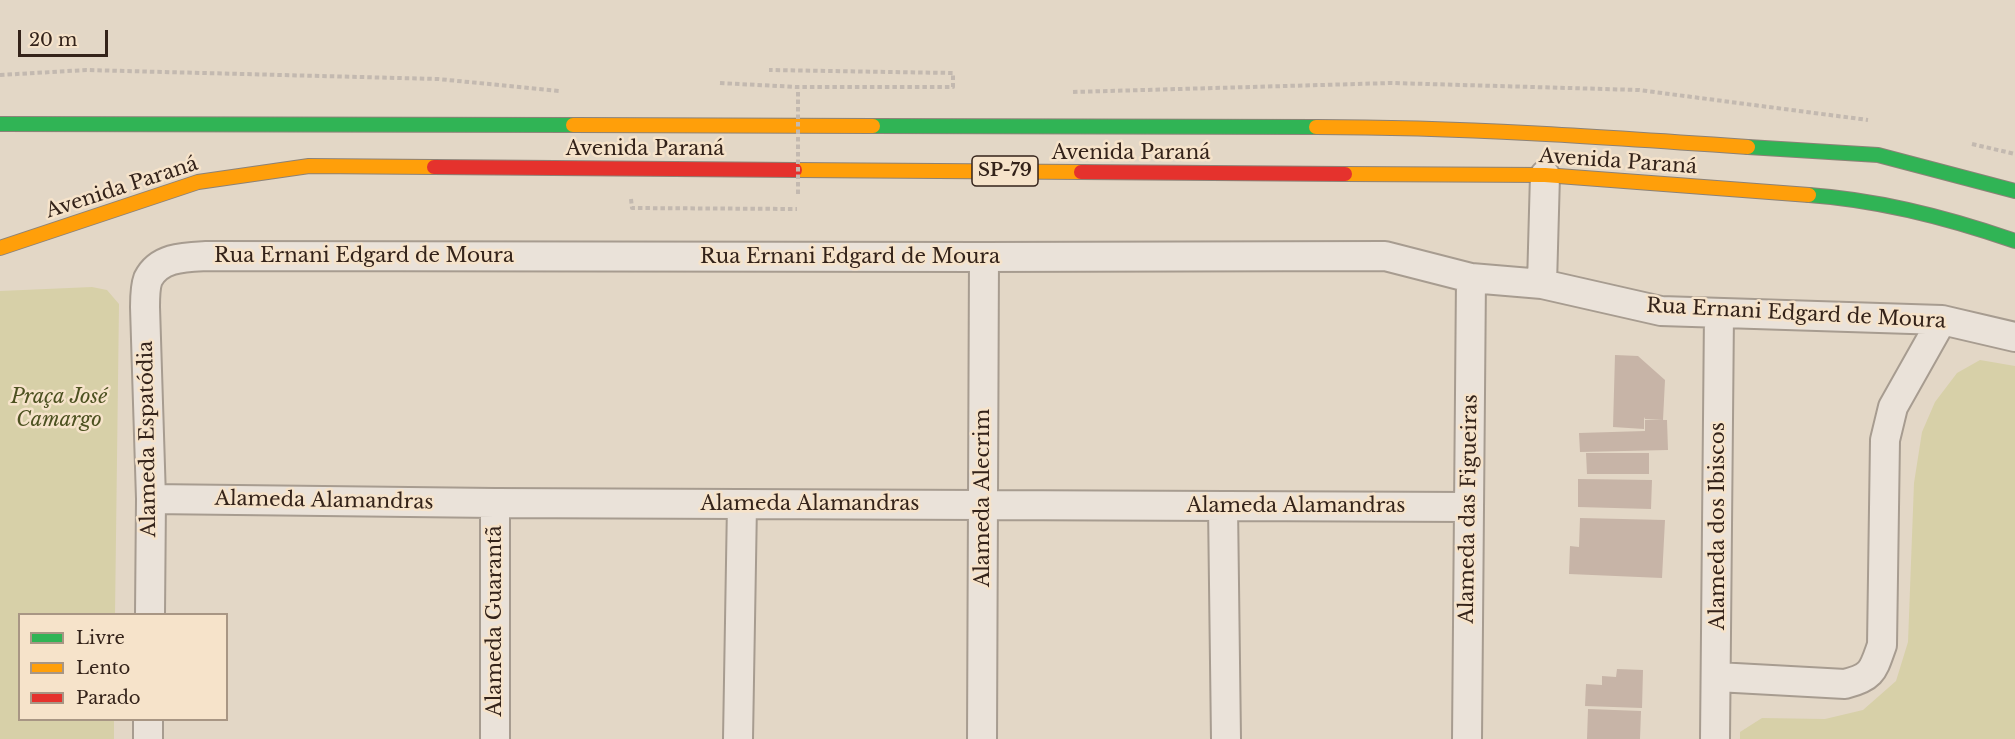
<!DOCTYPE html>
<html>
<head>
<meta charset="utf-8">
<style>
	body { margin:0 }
	#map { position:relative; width:2015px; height:739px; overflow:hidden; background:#e3d7c6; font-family:"Libre Baskerville",serif }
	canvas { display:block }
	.legend { position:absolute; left:18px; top:613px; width:210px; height:108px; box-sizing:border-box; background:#f6e3ca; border:2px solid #a89684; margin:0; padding:8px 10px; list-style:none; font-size:18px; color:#34231a }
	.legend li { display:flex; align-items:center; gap:12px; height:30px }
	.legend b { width:30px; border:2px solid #a89684 }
	.scale { position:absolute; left:18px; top:30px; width:90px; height:27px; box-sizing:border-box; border:3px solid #34231a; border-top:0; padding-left:8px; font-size:18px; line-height:21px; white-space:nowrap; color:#34231a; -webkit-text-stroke:4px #f6e3ca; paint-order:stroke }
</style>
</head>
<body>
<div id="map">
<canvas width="2015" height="739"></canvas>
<ul class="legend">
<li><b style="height:8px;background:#30b455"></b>Livre</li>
<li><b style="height:8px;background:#ff9f0a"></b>Lento</li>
<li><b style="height:8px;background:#e5322d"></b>Parado</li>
</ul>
<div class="scale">20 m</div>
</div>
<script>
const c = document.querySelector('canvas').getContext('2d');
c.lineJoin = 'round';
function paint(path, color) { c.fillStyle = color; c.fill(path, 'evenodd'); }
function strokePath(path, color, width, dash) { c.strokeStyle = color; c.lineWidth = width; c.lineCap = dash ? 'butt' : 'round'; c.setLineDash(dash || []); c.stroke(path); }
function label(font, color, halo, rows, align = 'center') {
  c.font = font + ' "Libre Baskerville",serif'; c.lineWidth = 5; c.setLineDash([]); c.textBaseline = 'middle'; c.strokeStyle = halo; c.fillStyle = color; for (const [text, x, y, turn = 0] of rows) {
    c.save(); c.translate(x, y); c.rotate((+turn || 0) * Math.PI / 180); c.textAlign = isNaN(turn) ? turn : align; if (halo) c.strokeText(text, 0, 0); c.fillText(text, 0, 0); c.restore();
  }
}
paint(new Path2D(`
	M 92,287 L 107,290 L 119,304 L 115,614 L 20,614 L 20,720 L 114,720 L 114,739 L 0,739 L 0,291 Z
	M 1980,360 L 2015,366 L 2015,739 L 1740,739 L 1740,732 L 1762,718 L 1825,719 L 1863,710 L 1896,681 L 1908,642 L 1914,483 L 1922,432 L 1935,402 L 1957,373 Z`), '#d7d0a8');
paint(new Path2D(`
	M 1615,355 L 1638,356 L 1665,380 L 1663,420 L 1645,419 L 1644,417 L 1644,429 L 1613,427 Z
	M 1645,420 L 1667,420 L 1668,450 L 1580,452 L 1579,433 L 1645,431 Z
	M 1586,453 L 1649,453 L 1649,474 L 1587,474 Z
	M 1578,479 L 1652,480 L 1651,509 L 1578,507 Z
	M 1580,518 L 1665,520 L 1662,578 L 1569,574 L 1570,546 L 1579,547 Z
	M 1617,669 L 1643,670 L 1642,708 L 1585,706 L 1586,684 L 1602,685 L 1602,676 L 1616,677 Z
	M 1588,709 L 1641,711 L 1640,739 L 1587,739 Z`), '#c7b4a7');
const street = new Path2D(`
	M 1542,284 L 1545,175
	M 151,499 L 495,503 L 1469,507
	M 495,503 L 495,739
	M 1223,506 L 1226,739
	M 150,614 L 151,499 L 145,307 C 145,299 145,287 148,279 C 159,257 185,257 206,256 L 984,257 L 1385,256 L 1471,278 L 1542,284 L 1661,311 L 1942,320 L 2015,337
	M 1717,677 L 1845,684 C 1873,677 1873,670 1882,645 L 1885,440 L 1893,407 L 1942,320
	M 148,739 L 148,720
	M 738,739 L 742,504
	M 982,739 L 984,257
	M 1467,739 L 1471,278
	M 1715,739 L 1719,313`);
const fast = new Path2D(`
	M 0,124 L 573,125
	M 873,126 L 1316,127
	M 1748,147 L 1878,155 L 2015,191
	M 1809,195 C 1879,200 1949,218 2015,241`);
const slow = new Path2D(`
	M 573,125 L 873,126
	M 1316,127 C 1460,127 1604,137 1748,147
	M 795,170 L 1081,172
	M 1345,174 L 1545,175 L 1809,195
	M 0,248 L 198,182 L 309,166 L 434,167`);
const jam = new Path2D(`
	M 434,167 L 795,170
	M 1081,172 L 1345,174`);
strokePath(street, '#a79c90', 32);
strokePath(fast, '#8c8277', 16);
strokePath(slow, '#8c8277', 16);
strokePath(jam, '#8c8277', 16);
strokePath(new Path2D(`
	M 0,75 L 86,70 L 438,79 L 559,91
	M 720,83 L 797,87 L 953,87 L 953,73 L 769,70
	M 1073,92 L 1392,83 L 1639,90 L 1868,120
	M 1972,144 L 2015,154
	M 631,199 L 632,208 L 797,209`), '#c3b9b0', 4, [4.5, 3]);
strokePath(street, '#eae2d9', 28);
strokePath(fast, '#30b455', 14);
strokePath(slow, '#ff9f0a', 14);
strokePath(jam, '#e5322d', 14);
strokePath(new Path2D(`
	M 798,92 L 798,194`), '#c3b9b0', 4, [4.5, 3]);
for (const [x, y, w] of [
	[1005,171,66]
]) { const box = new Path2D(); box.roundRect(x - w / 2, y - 15, w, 30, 4.5); c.fillStyle = '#f6e3ca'; c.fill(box); strokePath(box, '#34231a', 1.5); }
label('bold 18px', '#34231a', null, [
	["SP-79",1005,171]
]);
label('20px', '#34231a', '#f6e3ca', [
	["Avenida Paraná",645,149],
	["Avenida Paraná",1131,153],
	["Avenida Paraná",1618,162,4],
	["Avenida Paraná",122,188,-18],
	["Rua Ernani Edgard de Moura",364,256],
	["Rua Ernani Edgard de Moura",850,257],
	["Rua Ernani Edgard de Moura",1796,314,3],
	["Alameda Espatódia",148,439,-91],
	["Alameda Alecrim",983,498,-90],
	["Alameda Alamandras",324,501,1],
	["Alameda Alamandras",810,504],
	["Alameda Alamandras",1296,506],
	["Alameda das Figueiras",1469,509,-89],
	["Alameda dos Ibiscos",1718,526,-90],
	["Alameda Guarantã",495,621,-90]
]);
label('italic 20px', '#4c5120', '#f6e3ca', [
	["Praça José",59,397],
	["Camargo",59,420]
]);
</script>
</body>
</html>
